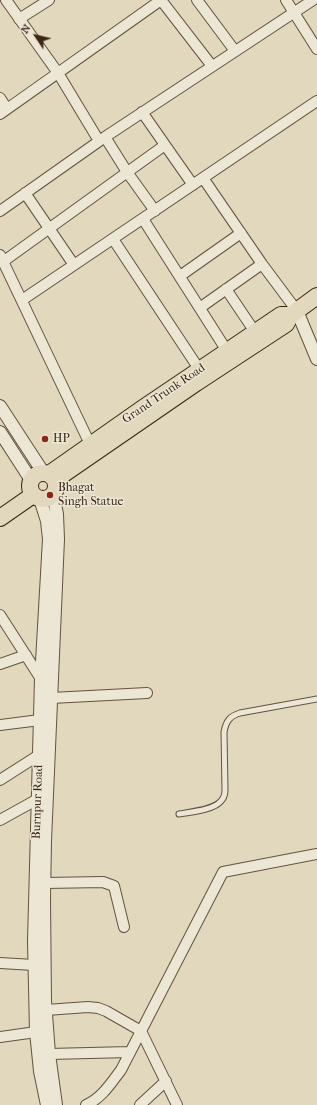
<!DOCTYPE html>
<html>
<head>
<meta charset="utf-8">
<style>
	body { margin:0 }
	#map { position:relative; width:317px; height:1105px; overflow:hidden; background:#e1d8be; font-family:"IM FELL French Canon",serif }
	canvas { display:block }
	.north { position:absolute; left:16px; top:16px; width:40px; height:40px; -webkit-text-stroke:3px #ece6d5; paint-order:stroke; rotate:305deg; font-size:11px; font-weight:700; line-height:16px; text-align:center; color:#3b2614 }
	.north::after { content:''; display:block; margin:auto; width:14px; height:18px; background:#3b2614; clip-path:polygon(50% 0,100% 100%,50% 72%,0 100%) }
</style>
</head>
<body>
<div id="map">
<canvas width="317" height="1105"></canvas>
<div class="north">N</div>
</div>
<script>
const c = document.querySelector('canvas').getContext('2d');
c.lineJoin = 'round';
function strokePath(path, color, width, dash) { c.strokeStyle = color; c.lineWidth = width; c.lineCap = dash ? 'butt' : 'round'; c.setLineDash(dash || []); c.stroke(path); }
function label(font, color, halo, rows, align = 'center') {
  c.font = font + ' "IM FELL French Canon",serif'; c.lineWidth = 3; c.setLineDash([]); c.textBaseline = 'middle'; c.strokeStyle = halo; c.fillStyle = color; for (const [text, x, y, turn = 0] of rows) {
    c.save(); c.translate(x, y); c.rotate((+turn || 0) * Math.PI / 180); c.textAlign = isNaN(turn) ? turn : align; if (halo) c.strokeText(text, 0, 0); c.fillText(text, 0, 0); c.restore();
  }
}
const service = new Path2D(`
	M 179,814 C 190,812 214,810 221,801 C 224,798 225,794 225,790 L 224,732 C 226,721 230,716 240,713 L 317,699`);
const minor = new Path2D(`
	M 6,0 L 58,73 L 99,141
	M 161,0 L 212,66
	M 197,0 L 235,51
	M 286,0 L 317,49
	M 19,19 L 49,0
	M 0,98 L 7,109
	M 142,112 L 193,185
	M 0,114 L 161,0
	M 105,137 L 127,172 L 155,211
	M 203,178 L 262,264 L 297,311
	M 25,193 L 74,265
	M 0,211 L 105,137 L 313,0
	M 143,219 L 227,351
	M 113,239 L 199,369
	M 0,255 L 90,444
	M 4,261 L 165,145
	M 180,276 L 241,233
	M 226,289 L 255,332
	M 22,300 L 317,101
	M 201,307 L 262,264
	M 0,615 L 41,679
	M 0,664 L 26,655
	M 51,698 L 147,693
	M 0,725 L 40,720
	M 0,780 L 39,755
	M 0,820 L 38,799
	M 45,883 L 103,882 L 114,886 L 124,927
	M 0,963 L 34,965
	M 46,1010 L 88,1007 L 98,1008 L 106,1011 L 141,1031 L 177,1105
	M 0,1037 L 36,1032
	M 49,1054 L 130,1052
	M 86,1105 C 102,1098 111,1083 121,1070 L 223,872 L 317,854
	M 140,1105 L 166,1081`);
const tertiary = new Path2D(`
	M 297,311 L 317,359
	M 0,406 L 43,472
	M 0,432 L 31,480
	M 53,495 L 57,514 L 58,539 L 45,841 L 44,899 L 45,1001 L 49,1054 L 56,1105
	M 40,499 L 47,521 L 49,539 L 41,679 L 34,941 L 36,1032 L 40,1071 L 47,1105`);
const primary = new Path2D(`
	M 291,315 L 317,296
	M30 486a13 13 0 1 1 26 0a13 13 0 1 1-26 0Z
	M 49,474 L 143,408 L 281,315 L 291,315 L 286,324 L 196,383 L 55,480
	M 0,518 L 33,495`);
strokePath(service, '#64523e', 7);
strokePath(minor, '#64523e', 12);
strokePath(tertiary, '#64523e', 14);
strokePath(primary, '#3b2614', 18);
strokePath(service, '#ece6d5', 5);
strokePath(minor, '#ece6d5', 10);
strokePath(tertiary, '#ece6d5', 12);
strokePath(primary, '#e1d8be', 16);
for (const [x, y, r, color] of [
	[45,439,4,"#8f2418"],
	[50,495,4,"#8f2418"]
]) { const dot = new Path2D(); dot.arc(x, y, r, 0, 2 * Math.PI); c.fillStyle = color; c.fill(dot); strokePath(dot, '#ece6d5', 1.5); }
label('12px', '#3b2614', '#ece6d5', [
	["Grand Trunk Road",164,394,-34],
	["Burnpur Road",38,802,-88]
]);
label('12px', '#3b2614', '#ece6d5', [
	["HP",53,439],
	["Bhagat",58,488],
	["Singh Statue",58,502]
], 'left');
</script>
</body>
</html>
